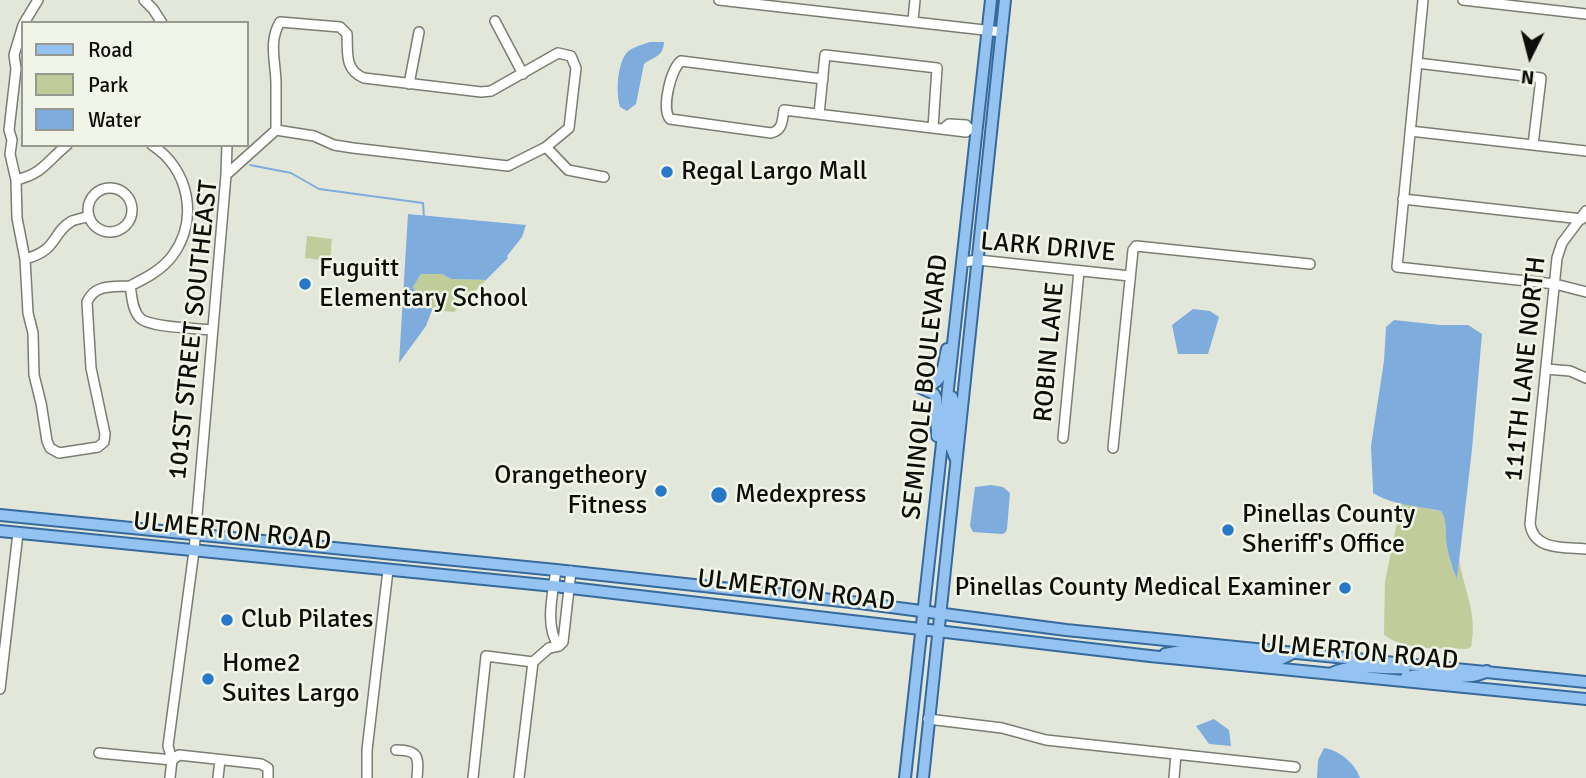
<!DOCTYPE html>
<html>
<head>
<meta charset="utf-8">
<style>
	body { margin:0 }
	#map { position:relative; width:1586px; height:778px; overflow:hidden; background:#e3e7da; font-family:Signika,sans-serif }
	canvas { display:block }
	.legend { position:absolute; left:21px; top:21px; width:228px; height:126px; box-sizing:border-box; background:#f1f5e7; border:2px solid #96998f; margin:0; padding:9px 12px; list-style:none; font-size:21px; color:#0d0e0a }
	.legend li { display:flex; align-items:center; gap:14px; height:35px }
	.legend b { width:35px; border:2px solid #96998f }
	.north { position:absolute; left:1495px; top:21px; width:70px; height:70px; -webkit-text-stroke:5px #f1f5e7; paint-order:stroke; rotate:186deg; font-size:19px; font-weight:700; line-height:28px; text-align:center; color:#0d0e0a }
	.north::after { content:''; display:block; margin:auto; width:24px; height:32px; background:#0d0e0a; clip-path:polygon(50% 0,100% 100%,50% 72%,0 100%) }
</style>
</head>
<body>
<div id="map">
<canvas width="1586" height="778"></canvas>
<ul class="legend">
<li><b style="height:9px;background:#94c3f2"></b>Road</li>
<li><b style="height:19px;background:#c0cd9b"></b>Park</li>
<li><b style="height:19px;background:#7eacdd"></b>Water</li>
</ul>
<div class="north">N</div>
</div>
<script>
const c = document.querySelector('canvas').getContext('2d');
c.lineJoin = 'round';
function paint(path, color) { c.fillStyle = color; c.fill(path, 'evenodd'); }
function strokePath(path, color, width, dash) { c.strokeStyle = color; c.lineWidth = width; c.lineCap = dash ? 'butt' : 'round'; c.setLineDash(dash || []); c.stroke(path); }
function label(font, color, halo, rows, align = 'center') {
  c.font = font + ' Signika,sans-serif'; c.lineWidth = 5; c.setLineDash([]); c.textBaseline = 'middle'; c.strokeStyle = halo; c.fillStyle = color; for (const [text, x, y, turn = 0] of rows) {
    c.save(); c.translate(x, y); c.rotate((+turn || 0) * Math.PI / 180); c.textAlign = isNaN(turn) ? turn : align; if (halo) c.strokeText(text, 0, 0); c.fillText(text, 0, 0); c.restore();
  }
}
paint(new Path2D(`
	M 307,236 L 332,239 L 330,261 L 305,258 Z
	M 421,274 L 442,274 L 451,279 L 486,280 L 454,312 C 431,310 425,308 413,287 Z
	M 1401,503 L 1441,511 C 1447,521 1445,527 1446,539 C 1447,552 1451,567 1457,578 L 1459,559 C 1464,591 1478,613 1471,647 L 1466,649 C 1440,648 1406,651 1384,635 L 1385,581 Z`), '#c0cd9b');
paint(new Path2D(`
	M 650,42 L 664,42 C 663,57 655,56 644,64 L 636,104 L 627,111 L 620,107 C 616,93 617,68 625,55 C 630,47 642,45 650,42 Z
	M 408,214 L 526,225 L 522,237 L 507,256 L 508,258 L 486,280 L 451,279 L 442,274 L 421,274 L 413,287 L 421,302 L 434,310 L 432,310 L 426,326 L 399,363 Z
	M 1193,309 L 1210,311 L 1219,317 L 1208,354 L 1178,354 L 1172,325 Z
	M 1394,320 L 1440,325 L 1468,325 L 1482,334 L 1472,449 L 1457,579 C 1452,567 1447,553 1446,539 C 1445,528 1447,521 1441,511 C 1419,506 1392,505 1373,493 L 1373,489 L 1371,446 L 1384,361 L 1386,327 Z
	M 991,485 L 1003,487 L 1010,493 L 1007,529 L 1005,533 L 1002,534 L 973,532 L 970,526 L 975,487 Z
	M 1214,719 L 1229,730 L 1231,746 L 1209,744 L 1196,726 Z
	M 1324,748 C 1339,750 1356,764 1360,778 L 1317,778 L 1318,760 Z`), '#7eacdd');
strokePath(new Path2D(`
	M 250,165 L 291,173 L 319,189 L 423,203 L 424,217`), '#7eacdd', 2);
const minor = new Path2D(`
	M 144,0 L 153,9 L 162,23
	M 719,0 L 1002,32
	M 1423,0 L 1397,267 L 1555,284 L 1586,292
	M 1463,0 L 1586,14
	M 913,20 L 915,0
	M 495,21 L 523,74
	M 24,23 L 38,0
	M 23,25 L 14,55 L 16,69 L 9,130 L 12,140 L 10,154 L 16,180 L 17,218 L 25,259 L 28,313 L 33,333 L 34,375 L 41,403 L 47,441 L 50,448 L 59,453 L 98,447 L 104,442 L 105,434 L 91,368 L 87,302 C 95,284 112,287 130,286
	M 1417,63 L 1541,78 L 1533,145
	M 823,79 L 681,61 C 671,69 661,108 670,119 L 771,133 C 783,130 782,121 784,110 L 966,132 L 969,129
	M 409,84 L 419,32
	M 819,114 L 825,55 L 937,68 L 933,128
	M 944,128 L 949,124 L 966,125 L 969,129 L 974,129
	M 1410,131 L 1586,151
	M 152,145 C 189,169 199,219 173,255 C 162,270 146,278 130,286 C 132,296 132,310 140,318 C 150,328 197,328 212,330
	M 546,147 L 568,170 L 604,177
	M 226,175 L 227,145
	M 16,180 C 43,174 47,161 67,145
	M88 210a22 22 0 1 1 44 0a22 22 0 1 1-44 0Z
	M 1403,199 L 1582,219
	M 1586,211 L 1562,243 L 1557,258 L 1530,524 C 1534,551 1565,547 1586,549
	M 25,259 C 59,250 51,233 72,221 C 77,219 84,218 89,216
	M 963,262 L 978,260 L 1130,276
	M 1546,369 L 1570,371 L 1586,378
	M 1063,438 L 1079,271
	M 1113,448 L 1133,250 L 1136,246 L 1310,264
	M 556,570 C 553,592 544,628 559,646
	M 559,646 L 563,642 L 571,571
	M 533,662 L 549,648 L 559,646
	M 0,689 L 18,533
	M 928,719 L 1002,728 L 1046,740 L 1295,767
	M 396,750 C 419,750 419,757 417,778
	M 99,753 L 172,760 L 179,755 L 261,764 L 268,768 L 268,778
	M 170,778 L 172,760 L 168,746 L 194,551 L 226,175 L 276,130 L 314,136 L 334,145 L 353,148 L 508,166 L 546,147 L 569,128 L 576,68 L 571,56 L 558,53 L 491,91 L 481,92 L 364,78 C 344,70 348,52 347,34 L 340,27 L 280,22 C 268,42 276,63 276,84 C 276,99 276,114 276,130
	M 218,778 L 220,760
	M 367,778 L 367,750 L 388,570
	M 473,778 L 486,656 L 533,662 L 519,778
	M 1174,778 L 1176,754`);
const major = new Path2D(`
	M 921,388 L 934,394 L 936,398 L 937,436
	M 921,388 C 945,384 942,369 947,349
	M 952,397 L 954,403 L 951,447 L 956,460
	M 0,515 L 556,570 L 860,603 L 1066,630 L 1586,682
	M 0,531 L 554,586 L 1150,656 L 1586,699
	M 1165,654 L 1182,651 L 1279,660 L 1293,653
	M 1332,673 C 1356,662 1380,670 1405,668
	M 1406,677 C 1433,670 1463,684 1487,671
	M 905,778 L 991,0
	M 923,778 L 1005,0`);
strokePath(minor, '#7a7d71', 12);
strokePath(major, '#376a9c', 14);
strokePath(minor, '#fff', 9);
strokePath(major, '#94c3f2', 10);
for (const [x, y, r, color] of [
	[667,172,7,"#2779c8"],
	[305,284,7,"#2779c8"],
	[661,491,7,"#2779c8"],
	[719,495,9,"#2779c8"],
	[1228,530,7,"#2779c8"],
	[1345,588,7,"#2779c8"],
	[227,620,7,"#2779c8"],
	[208,679,7,"#2779c8"]
]) { const dot = new Path2D(); dot.arc(x, y, r, 0, 2 * Math.PI); c.fillStyle = color; c.fill(dot); strokePath(dot, '#f1f5e7', 2.5); }
label('26px', '#0d0e0a', '#f1f5e7', [
	["Regal Largo Mall",681,172],
	["Fuguitt",319,269],
	["Elementary School",319,299],
	["Orangetheory",647,476,"right"],
	["Fitness",647,506,"right"],
	["Medexpress",735,495],
	["Pinellas County",1242,515],
	["Sheriff's Office",1242,545],
	["Pinellas County Medical Examiner",1331,588,"right"],
	["Club Pilates",241,620],
	["Home2",222,664],
	["Suites Largo",222,694]
], 'left');
label('26px', '#0d0e0a', '#f1f5e7', [
	["LARK DRIVE",1048,248,5],
	["101ST STREET SOUTHEAST",194,330,-84],
	["ROBIN LANE",1050,352,-85],
	["111TH LANE NORTH",1526,369,-84],
	["SEMINOLE BOULEVARD",926,387,-84],
	["ULMERTON ROAD",232,532,6],
	["ULMERTON ROAD",796,591,7],
	["ULMERTON ROAD",1359,653,5]
]);
</script>
</body>
</html>
